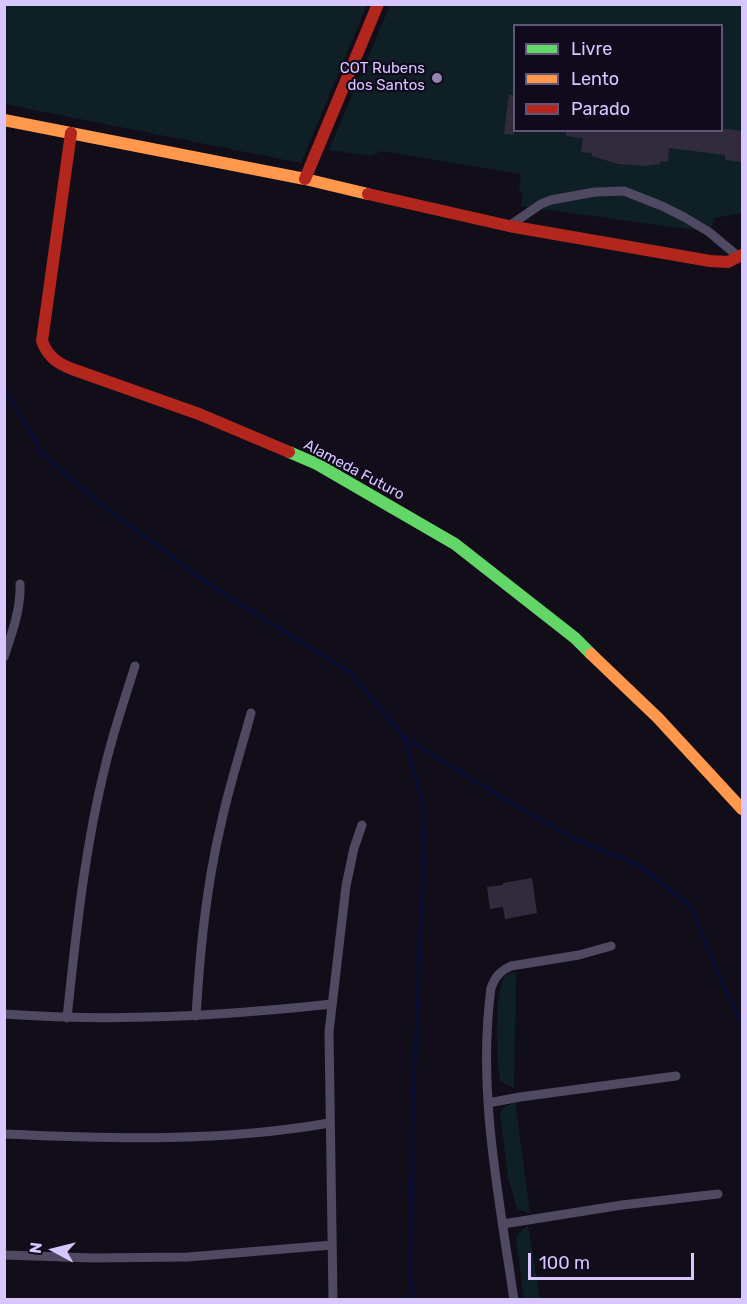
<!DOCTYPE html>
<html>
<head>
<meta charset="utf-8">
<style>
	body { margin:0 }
	#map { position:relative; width:747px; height:1304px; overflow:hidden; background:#120e19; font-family:Rubik,sans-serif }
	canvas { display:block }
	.frame { position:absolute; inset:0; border:6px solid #d8c6ff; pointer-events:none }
	.legend { position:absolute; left:513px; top:24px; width:210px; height:108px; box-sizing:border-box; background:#110a1d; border:2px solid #615577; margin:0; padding:8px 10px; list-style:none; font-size:18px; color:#d8c6ff }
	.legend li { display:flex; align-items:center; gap:12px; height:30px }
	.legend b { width:30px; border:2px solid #615577 }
	.north { position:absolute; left:24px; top:1220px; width:60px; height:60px; -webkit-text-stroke:4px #110a1d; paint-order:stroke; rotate:277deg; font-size:16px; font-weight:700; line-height:24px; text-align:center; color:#d8c6ff }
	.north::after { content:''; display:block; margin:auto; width:21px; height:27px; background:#d8c6ff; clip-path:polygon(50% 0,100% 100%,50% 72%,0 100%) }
	.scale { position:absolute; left:528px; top:1253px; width:166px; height:27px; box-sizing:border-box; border:3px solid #d8c6ff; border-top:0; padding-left:8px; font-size:18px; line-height:21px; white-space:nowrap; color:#d8c6ff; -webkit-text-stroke:4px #110a1d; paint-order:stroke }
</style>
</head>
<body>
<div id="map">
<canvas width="747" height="1304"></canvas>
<div class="frame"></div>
<ul class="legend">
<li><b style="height:8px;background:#63d668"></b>Livre</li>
<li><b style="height:8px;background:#ff974d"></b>Lento</li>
<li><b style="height:8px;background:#b3261e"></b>Parado</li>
</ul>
<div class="north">N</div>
<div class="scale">100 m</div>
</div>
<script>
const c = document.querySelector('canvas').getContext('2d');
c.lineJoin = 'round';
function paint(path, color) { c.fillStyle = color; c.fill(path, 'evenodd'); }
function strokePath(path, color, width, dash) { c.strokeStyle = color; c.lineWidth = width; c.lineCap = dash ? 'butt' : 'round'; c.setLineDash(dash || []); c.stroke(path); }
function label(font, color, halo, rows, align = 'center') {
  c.font = font + ' Rubik,sans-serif'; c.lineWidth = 4.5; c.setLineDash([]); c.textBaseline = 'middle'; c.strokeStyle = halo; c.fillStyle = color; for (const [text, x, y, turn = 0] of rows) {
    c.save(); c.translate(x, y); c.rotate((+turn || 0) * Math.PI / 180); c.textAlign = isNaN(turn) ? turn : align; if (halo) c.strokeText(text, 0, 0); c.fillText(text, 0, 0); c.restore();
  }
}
paint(new Path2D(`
	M 4,5 L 5,4 L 367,5 L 301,163 L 5,104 Z
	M 390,5 L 742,5 L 742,213 L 715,218 L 709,232 L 521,206 L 523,192 L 519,191 L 521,174 L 381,151 L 372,156 L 329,150 ZM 514,26 L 722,26 L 722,130 L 514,130 Z
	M 516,971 L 514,1088 L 500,1081 C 497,1058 493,995 505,976 Z
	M 515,1102 L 530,1213 L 517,1209 L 508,1177 L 500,1114 L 502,1108 Z
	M 528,1225 L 540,1299 L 524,1299 L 516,1238 L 519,1233 Z`), '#0e2026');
strokePath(new Path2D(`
	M 4,388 L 43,454 L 94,499 L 213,587 L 351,673 L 403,736 L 422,799 L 424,851 L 413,1106 L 410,1275 L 413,1300
	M 404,737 L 508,801 L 577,840 L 638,865 L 690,905 L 719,976 L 742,1024`), '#060e39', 3);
paint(new Path2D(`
	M 509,95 L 514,95 L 514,135 L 504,134 Z
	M 728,129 L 742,131 L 742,162 L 725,160 L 725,155 L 669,148 L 668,162 L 660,161 L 660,164 L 644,166 L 618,164 L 592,156 L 592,153 L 581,152 L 583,138 L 566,136 L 566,130 Z
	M 532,878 L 537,913 L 505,919 L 503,907 L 490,909 L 487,887 L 503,885 L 503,883 Z`), '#322b3d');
strokePath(new Path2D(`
	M 509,226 L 541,204 L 551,200 L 595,192 L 624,191 L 662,206 L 684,217 L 709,232 L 739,257
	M 4,657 C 12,633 21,609 20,584
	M 4,1014 C 116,1022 221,1016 332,1004
	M 196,1016 C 200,952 206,887 221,824 C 229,787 241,750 251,713
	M 67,1018 C 76,932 85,846 106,763 C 114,730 125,698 135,666
	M 488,1103 L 520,1097 L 676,1076
	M 4,1134 C 113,1139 222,1142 329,1123
	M 503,1224 L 622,1205 L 718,1194
	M 4,1255 L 93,1258 L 188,1257 L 332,1245
	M 333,1300 L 329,1032 L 346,886 L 354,848 L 362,825
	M 514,1300 C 499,1197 477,1091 491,988 C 495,977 500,971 511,966 L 579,955 L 611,946`), '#4f4962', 9);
strokePath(new Path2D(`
	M 289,452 L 317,464 L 455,544 L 575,638 L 591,654`), '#63d668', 12);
strokePath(new Path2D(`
	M 4,120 L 305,179 L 368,194
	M 591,654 L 658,718 L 742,809`), '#ff974d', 12);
strokePath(new Path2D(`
	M 71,133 L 42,341 C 48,357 57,363 72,369 L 199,414 L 289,452
	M 305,179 L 378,4
	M 368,194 L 509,226 L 710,261 L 728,262 L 742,255`), '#b3261e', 12);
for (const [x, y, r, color] of [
	[437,78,6,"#9386ae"]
]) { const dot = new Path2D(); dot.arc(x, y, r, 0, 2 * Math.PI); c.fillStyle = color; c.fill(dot); strokePath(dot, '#110a1d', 2); }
label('15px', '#d8c6ff', '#110a1d', [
	["COT Rubens",425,69],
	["dos Santos",425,86]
], 'right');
label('15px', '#d8c6ff', '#110a1d', [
	["Alameda Futuro",354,470,28]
]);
</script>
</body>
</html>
